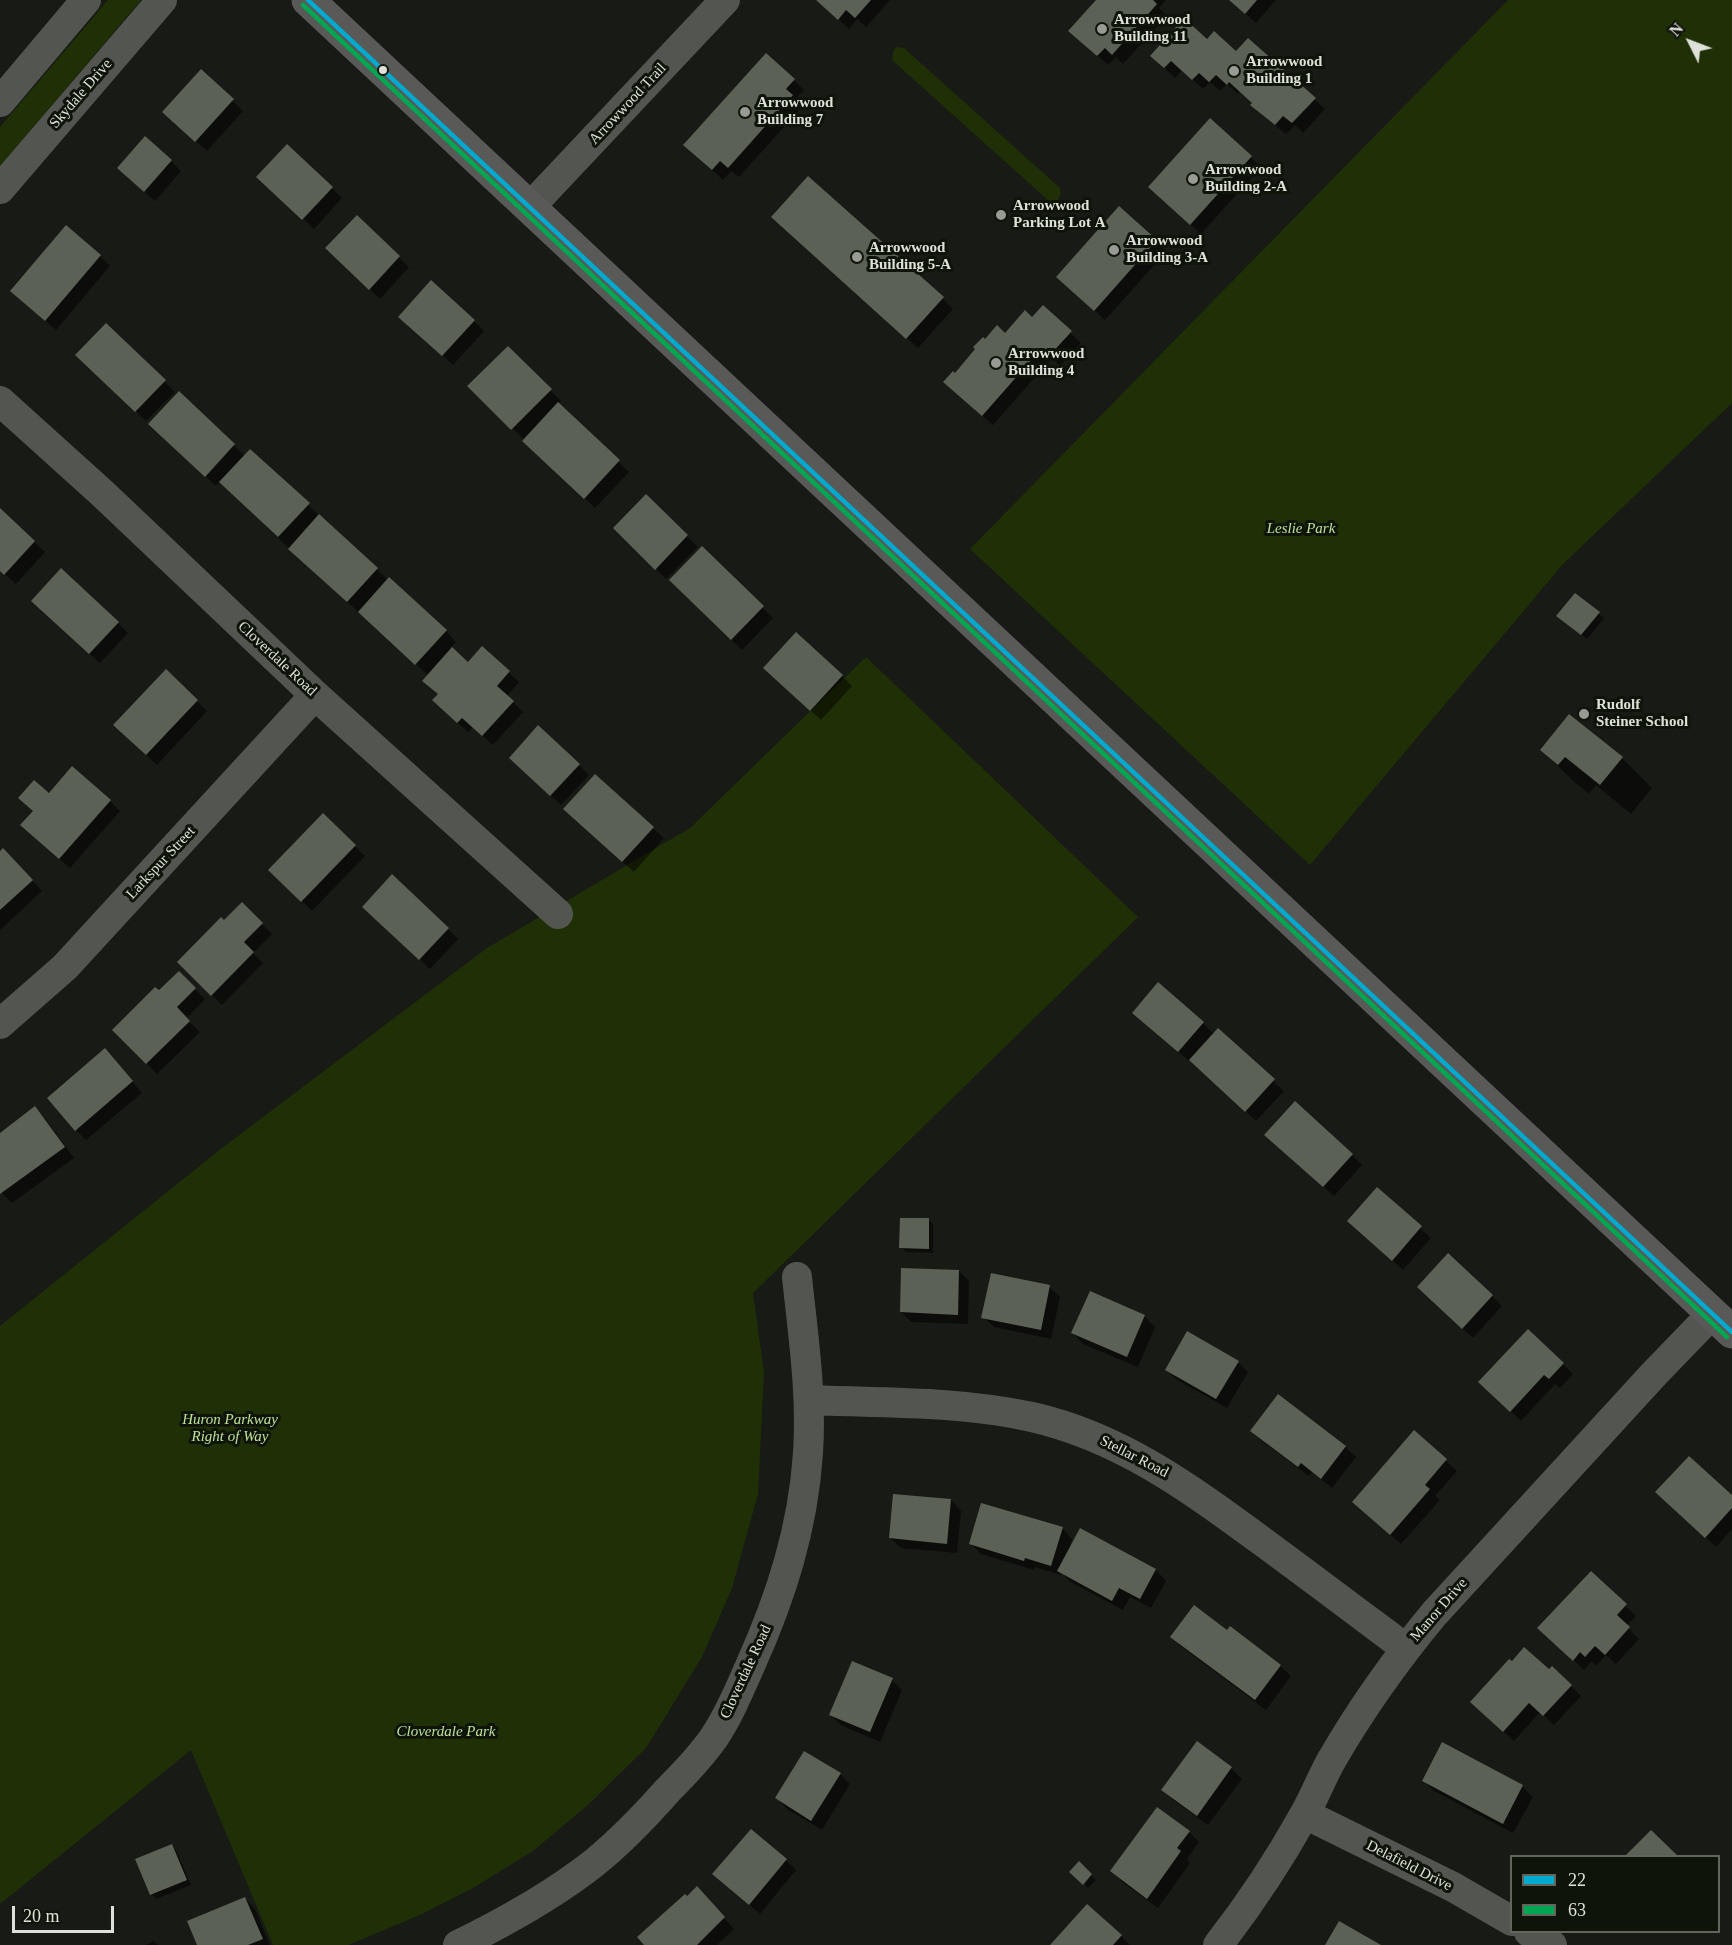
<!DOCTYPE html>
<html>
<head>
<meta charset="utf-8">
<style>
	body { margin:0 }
	#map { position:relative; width:1732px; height:1945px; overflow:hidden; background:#181a15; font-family:"Times New Roman",serif }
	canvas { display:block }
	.legend { position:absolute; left:1510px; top:1855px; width:210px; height:78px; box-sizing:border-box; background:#0f140a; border:2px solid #61665d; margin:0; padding:8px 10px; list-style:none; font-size:18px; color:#dde1d9 }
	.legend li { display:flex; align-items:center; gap:12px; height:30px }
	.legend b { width:30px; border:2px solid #61665d }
	.north { position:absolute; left:1660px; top:12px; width:60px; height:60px; -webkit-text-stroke:4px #0f140a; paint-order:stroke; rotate:312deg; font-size:16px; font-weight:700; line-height:24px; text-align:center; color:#dde1d9 }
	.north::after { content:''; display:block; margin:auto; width:21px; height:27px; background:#dde1d9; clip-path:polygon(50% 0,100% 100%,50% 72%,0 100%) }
	.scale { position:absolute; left:12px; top:1906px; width:102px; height:27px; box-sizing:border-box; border:3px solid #dde1d9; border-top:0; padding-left:8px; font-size:18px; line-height:21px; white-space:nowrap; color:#dde1d9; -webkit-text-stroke:4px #0f140a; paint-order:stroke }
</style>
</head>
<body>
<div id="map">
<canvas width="1732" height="1945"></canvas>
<ul class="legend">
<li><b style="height:8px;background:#00a9ce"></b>22</li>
<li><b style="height:8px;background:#00a651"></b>63</li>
</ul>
<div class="north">N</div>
<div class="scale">20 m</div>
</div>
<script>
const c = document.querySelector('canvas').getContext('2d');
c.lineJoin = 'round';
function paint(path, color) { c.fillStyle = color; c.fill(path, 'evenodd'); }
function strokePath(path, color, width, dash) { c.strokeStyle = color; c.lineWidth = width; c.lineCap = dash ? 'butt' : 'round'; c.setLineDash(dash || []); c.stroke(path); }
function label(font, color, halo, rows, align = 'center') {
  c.font = font + ' "Times New Roman",serif'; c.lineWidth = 6; c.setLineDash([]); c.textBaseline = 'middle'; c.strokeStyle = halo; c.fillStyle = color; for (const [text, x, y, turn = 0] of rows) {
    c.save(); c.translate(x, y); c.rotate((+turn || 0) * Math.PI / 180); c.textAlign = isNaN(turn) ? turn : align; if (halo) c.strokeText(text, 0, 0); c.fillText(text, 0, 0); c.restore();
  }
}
paint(new Path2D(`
	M 108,0 L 141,0 L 0,166 L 0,127 Z
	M 1508,0 L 1732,0 L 1732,403 L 1563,564 L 1310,865 L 970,549 Z
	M 897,47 L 904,48 L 1060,188 L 1061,193 L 1058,200 L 1049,201 L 892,60 L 894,50 Z
	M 866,657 L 1138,917 L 753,1293 L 764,1372 L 758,1494 L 732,1588 L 702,1657 L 646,1748 L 589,1804 L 533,1851 L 473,1888 L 420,1915 L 348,1945 L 273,1945 L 191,1750 L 0,1904 L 0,1326 L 222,1148 L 487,948 L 690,828 Z`), '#203006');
paint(new Path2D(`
	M 817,0 L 890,0 L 866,27 L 857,19 L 849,29 Z
	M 1098,0 L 1166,0 L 1159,8 L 1167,16 L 1123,64 L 1116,57 L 1108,65 L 1081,41 Z
	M 1230,0 L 1276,0 L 1256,23 Z
	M 1207,41 L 1236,53 L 1314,99 L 1325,109 L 1303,133 L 1295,125 L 1286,134 L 1262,115 L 1252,105 L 1254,104 L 1240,92 L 1238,94 L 1227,84 L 1220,91 L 1210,82 L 1203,89 L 1182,70 L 1175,78 L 1152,56 Z
	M 201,71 L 243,111 L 207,151 L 174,122 Z
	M 794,80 L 804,90 L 795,100 L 802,107 L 739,177 L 731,171 L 723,180 L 696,155 Z
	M 1251,157 L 1261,167 L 1201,234 L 1160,197 Z
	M 171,161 L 181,171 L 155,201 L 129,179 Z
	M 269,187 L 332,188 L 342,198 L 314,229 Z
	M 357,217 L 409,267 L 380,299 L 327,248 Z
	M 783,227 L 943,299 L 953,309 L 918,348 Z
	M 1156,241 L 1166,252 L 1105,320 L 1068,287 Z
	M 100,256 L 110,266 L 56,330 L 22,301 Z
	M 1043,307 L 1081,343 L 1060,366 L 1052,358 L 993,425 L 955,392 L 955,375 L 985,341 L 1005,335 L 1032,319 Z
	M 474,321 L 484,331 L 453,365 L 410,327 Z
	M 106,325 L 175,392 L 146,421 L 78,355 Z
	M 508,348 L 561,401 L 558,404 L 629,472 L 595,508 L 469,386 Z
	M 179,393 L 245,456 L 308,505 L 388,580 L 446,631 L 456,642 L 451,648 L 468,664 L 482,648 L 519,682 L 507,696 L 523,712 L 493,745 L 473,727 L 468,732 L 444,711 L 439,695 L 429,676 L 300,559 L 220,481 L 216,486 L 160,434 Z
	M 646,496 L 698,547 L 666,579 L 615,528 Z
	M 0,510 L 45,552 L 16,584 L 0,570 Z
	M 702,548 L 773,618 L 742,650 L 671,580 Z
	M 1575,595 L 1604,618 L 1587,639 L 1563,620 Z
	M 43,612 L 118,623 L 128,633 L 100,663 Z
	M 842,676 L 852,686 L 821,720 L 775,679 Z
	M 197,701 L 207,711 L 157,765 L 125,735 Z
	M 1542,750 L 1622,758 L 1652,788 L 1631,814 L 1596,785 L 1589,794 L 1572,780 Z
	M 579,765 L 589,775 L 561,805 L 521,768 Z
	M 595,776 L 664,838 L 634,872 L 575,819 Z
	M 49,795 L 110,801 L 120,811 L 70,868 L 32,835 Z
	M 323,816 L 365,856 L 312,911 L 270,870 Z
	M 0,853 L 13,860 L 42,891 L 0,930 Z
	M 242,904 L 272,934 L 253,953 L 263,963 L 222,1005 L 179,962 Z
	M 374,917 L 448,929 L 458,939 L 430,969 Z
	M 179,973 L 205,999 L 186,1019 L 200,1032 L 157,1074 L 114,1030 Z
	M 1145,1023 L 1203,1023 L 1214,1034 L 1218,1030 L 1284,1091 L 1256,1121 L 1190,1060 L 1189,1061 Z
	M 115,1061 L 142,1093 L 86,1140 L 76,1130 Z
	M 35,1108 L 45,1118 L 74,1158 L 12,1203 L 0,1191 L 0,1135 Z
	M 1277,1145 L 1352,1155 L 1362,1165 L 1334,1196 Z
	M 1377,1189 L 1431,1238 L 1403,1270 L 1349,1221 Z
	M 929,1220 L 933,1224 L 933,1253 L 906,1252 L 901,1247 Z
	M 959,1271 L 969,1281 L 968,1324 L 911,1322 L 901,1312 Z
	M 1049,1287 L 1060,1297 L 1051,1339 L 994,1327 L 983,1317 Z
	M 1090,1293 L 1144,1316 L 1155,1327 L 1138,1367 L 1083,1344 L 1073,1333 Z
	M 1492,1296 L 1502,1306 L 1473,1338 L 1429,1297 Z
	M 1238,1362 L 1248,1372 L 1227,1408 L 1177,1380 L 1166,1369 Z
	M 1563,1364 L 1573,1374 L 1560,1388 L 1555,1384 L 1521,1421 L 1491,1392 Z
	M 1278,1396 L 1345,1447 L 1356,1457 L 1332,1488 L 1312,1472 L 1309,1476 L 1262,1441 L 1252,1431 Z
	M 1414,1432 L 1457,1471 L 1435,1496 L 1440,1500 L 1401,1544 L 1364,1512 Z
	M 1732,1497 L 1732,1529 L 1716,1547 L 1668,1502 Z
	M 951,1500 L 961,1511 L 957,1553 L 901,1548 L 890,1538 Z
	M 1062,1528 L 1072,1539 L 1069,1549 L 1081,1530 L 1156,1570 L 1166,1581 L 1151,1608 L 1130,1597 L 1123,1610 L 1069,1581 L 1062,1573 L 1061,1575 L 1035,1567 L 1034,1570 L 981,1554 L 971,1544 Z
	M 1591,1573 L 1636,1616 L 1626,1626 L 1639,1639 L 1616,1664 L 1606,1655 L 1596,1666 L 1592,1661 L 1584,1670 L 1550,1638 Z
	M 1230,1629 L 1280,1666 L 1291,1676 L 1266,1710 L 1182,1647 L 1172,1637 L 1228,1632 Z
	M 1549,1671 L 1571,1686 L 1581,1696 L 1554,1725 L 1540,1712 L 1514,1741 L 1482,1712 Z
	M 892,1680 L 902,1690 L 880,1742 L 841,1725 L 830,1715 Z
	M 1197,1743 L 1231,1768 L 1242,1779 L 1208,1825 L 1173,1800 L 1163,1790 Z
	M 840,1774 L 850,1784 L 822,1830 L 787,1809 L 777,1798 Z
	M 1424,1781 L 1522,1786 L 1533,1797 L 1513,1833 L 1434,1791 Z
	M 1189,1832 L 1199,1842 L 1187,1859 L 1190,1863 L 1158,1908 L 1122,1882 L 1112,1871 Z
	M 1651,1832 L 1676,1856 L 1627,1856 Z
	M 171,1845 L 176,1850 L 191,1885 L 156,1899 L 152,1894 Z
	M 786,1860 L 796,1870 L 760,1914 L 725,1884 Z
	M 1079,1863 L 1096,1880 L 1088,1888 L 1071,1872 Z
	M 245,1898 L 255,1909 L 270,1945 L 199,1945 Z
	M 707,1899 L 734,1929 L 717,1945 L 646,1945 Z
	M 1087,1906 L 1121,1936 L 1130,1945 L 1052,1945 Z
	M 154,1941 L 158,1945 L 146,1945 Z`), '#0007');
paint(new Path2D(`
	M 816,0 L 871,0 L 855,18 L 846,10 L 838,20 Z
	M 1096,0 L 1153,0 L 1157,4 L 1112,55 L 1105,48 L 1097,56 L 1068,31 Z
	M 1229,0 L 1257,0 L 1245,14 Z
	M 1184,18 L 1207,39 L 1214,31 L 1236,51 L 1248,38 L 1316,98 L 1292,123 L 1283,116 L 1275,125 L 1250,105 L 1252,103 L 1229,82 L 1227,85 L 1216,75 L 1209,82 L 1199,73 L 1192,80 L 1171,61 L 1164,68 L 1150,56 Z
	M 766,53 L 795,79 L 786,89 L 793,95 L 728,168 L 720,161 L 712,170 L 683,145 Z
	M 201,69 L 234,99 L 195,142 L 162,112 Z
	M 1210,118 L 1252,156 L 1190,225 L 1148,187 Z
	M 145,136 L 172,160 L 144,192 L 117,168 Z
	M 287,144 L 333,187 L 302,220 L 256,177 Z
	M 808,176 L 944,297 L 906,339 L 771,217 Z
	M 1119,206 L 1157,240 L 1094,311 L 1056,277 Z
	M 357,215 L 400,256 L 369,290 L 325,248 Z
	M 66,225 L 101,255 L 45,321 L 10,291 Z
	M 431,280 L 475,320 L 442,356 L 398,317 Z
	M 1043,305 L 1072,331 L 1049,356 L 1041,349 L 982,416 L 943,382 L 953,371 L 955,373 L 975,349 L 973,347 L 983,337 L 985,339 L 997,325 L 1005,333 L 1025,310 L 1032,317 Z
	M 106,323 L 166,380 L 135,412 L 75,355 Z
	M 508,346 L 552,389 L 511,430 L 467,386 Z
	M 179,391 L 235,444 L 205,477 L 148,424 Z
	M 558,402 L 620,460 L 584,499 L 522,441 Z
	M 250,449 L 310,503 L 278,537 L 219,482 Z
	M 646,494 L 688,535 L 655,570 L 613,528 Z
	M 0,508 L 35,541 L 4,575 L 0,571 Z
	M 319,514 L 378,568 L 347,602 L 288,549 Z
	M 702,546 L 764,606 L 731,640 L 669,580 Z
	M 61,568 L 119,622 L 89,654 L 31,601 Z
	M 389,577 L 447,630 L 415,665 L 358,612 Z
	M 1575,593 L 1600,612 L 1581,635 L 1556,616 Z
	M 796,632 L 843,675 L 810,711 L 763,668 Z
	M 482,646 L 510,671 L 497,686 L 514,701 L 482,736 L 462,718 L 457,723 L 432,700 L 438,694 L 422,681 L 452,647 L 468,662 Z
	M 166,669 L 198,700 L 146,755 L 113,725 Z
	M 1569,714 L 1623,757 L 1600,785 L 1565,757 L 1558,765 L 1540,750 Z
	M 538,725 L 580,764 L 550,796 L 509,758 Z
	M 72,766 L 111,800 L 59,859 L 20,825 L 33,811 L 18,798 L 34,780 L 49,793 Z
	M 595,774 L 654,827 L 622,862 L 563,809 Z
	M 323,813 L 356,845 L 301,902 L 268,870 Z
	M 3,848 L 33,880 L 0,910 L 0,851 Z
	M 392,874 L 449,928 L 419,960 L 362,907 Z
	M 242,902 L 263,923 L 244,942 L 254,952 L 211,996 L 177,962 L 221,917 L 224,920 Z
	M 179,971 L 196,988 L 177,1007 L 190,1021 L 146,1064 L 112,1030 L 155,987 L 159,990 Z
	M 1158,982 L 1204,1022 L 1178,1052 L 1132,1013 Z
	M 1218,1028 L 1275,1079 L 1245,1112 L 1189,1060 Z
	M 105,1048 L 133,1081 L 75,1131 L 47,1098 Z
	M 1295,1101 L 1353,1154 L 1323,1187 L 1264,1135 Z
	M 35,1106 L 65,1147 L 0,1194 L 0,1133 Z
	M 1377,1187 L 1422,1226 L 1392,1261 L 1347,1221 Z
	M 900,1218 L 929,1218 L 929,1249 L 899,1248 Z
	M 1448,1253 L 1493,1295 L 1462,1329 L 1417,1287 Z
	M 901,1268 L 959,1270 L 958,1315 L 900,1312 Z
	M 991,1273 L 1050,1285 L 1041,1330 L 981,1318 Z
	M 1090,1291 L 1145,1315 L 1127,1357 L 1071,1333 Z
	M 1528,1329 L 1564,1363 L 1549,1379 L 1544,1375 L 1510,1412 L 1478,1382 Z
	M 1187,1331 L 1239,1361 L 1216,1399 L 1165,1370 Z
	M 1278,1394 L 1346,1446 L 1321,1479 L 1301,1463 L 1298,1467 L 1250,1431 Z
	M 1414,1430 L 1447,1459 L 1425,1485 L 1430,1489 L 1390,1535 L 1352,1502 Z
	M 1689,1456 L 1732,1495 L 1732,1508 L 1705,1538 L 1655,1492 Z
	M 893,1494 L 951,1499 L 947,1544 L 889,1538 Z
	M 981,1503 L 1063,1527 L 1051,1566 L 1025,1558 L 1024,1561 L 969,1544 Z
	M 1080,1528 L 1156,1569 L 1140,1599 L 1119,1588 L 1112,1601 L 1057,1571 Z
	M 1591,1571 L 1627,1604 L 1617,1615 L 1630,1627 L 1605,1655 L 1595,1646 L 1585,1657 L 1580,1652 L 1573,1661 L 1537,1628 Z
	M 1194,1605 L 1227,1630 L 1230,1626 L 1281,1665 L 1255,1700 L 1170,1637 Z
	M 1524,1647 L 1549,1669 L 1552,1666 L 1572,1685 L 1543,1716 L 1529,1703 L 1503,1732 L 1470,1702 L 1509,1659 L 1512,1661 Z
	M 852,1661 L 893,1678 L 870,1732 L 829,1715 Z
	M 1197,1741 L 1232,1767 L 1197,1816 L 1161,1790 Z
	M 1442,1742 L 1523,1785 L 1503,1824 L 1422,1781 Z
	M 804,1751 L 841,1773 L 811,1821 L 775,1798 Z
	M 1157,1807 L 1190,1831 L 1177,1848 L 1181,1851 L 1147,1899 L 1110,1871 Z
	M 751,1829 L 787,1859 L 749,1905 L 712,1874 Z
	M 1651,1830 L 1678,1856 L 1625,1856 Z
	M 172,1844 L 187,1880 L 150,1895 L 135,1859 Z
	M 1079,1861 L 1092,1874 L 1083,1885 L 1069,1872 Z
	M 697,1886 L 725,1917 L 697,1945 L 644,1945 L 637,1937 L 685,1894 L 687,1896 Z
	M 245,1897 L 263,1939 L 248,1945 L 197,1945 L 187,1921 Z
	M 1087,1904 L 1122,1935 L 1113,1945 L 1050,1945 Z
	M 1339,1921 L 1381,1945 L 1325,1945 Z`), '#5c6155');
strokePath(new Path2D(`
	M 0,102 L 86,0
	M 0,189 L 162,0
	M 530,207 L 725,0
	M 0,401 L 102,493 L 315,695 L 558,914
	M 0,1024 L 65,967 L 315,695
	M 810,1400 C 884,1403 959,1401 1032,1417 C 1120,1437 1188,1487 1259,1539 C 1308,1575 1357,1612 1405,1648
	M 1305,1814 L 1453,1887 L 1512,1921
	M 1529,1932 L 1552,1945
	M 458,1945 C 505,1922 552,1896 594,1863 C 621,1841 645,1816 668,1790 C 684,1774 700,1757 713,1739 C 728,1717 739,1691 750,1666 C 781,1597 803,1529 808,1453 C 812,1394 803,1335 797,1277
	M 1218,1945 C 1250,1904 1279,1860 1304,1815 C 1314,1798 1321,1779 1331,1761 C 1361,1709 1395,1661 1434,1614 L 1654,1374 L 1712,1314`), '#535550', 30);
strokePath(new Path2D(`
	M 308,0 L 1732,1332`), '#595957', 33);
strokePath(new Path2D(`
	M 308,0 L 1732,1332`), '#00a9ce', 4.5);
strokePath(new Path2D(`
	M 303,5 L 1727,1337`), '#00a651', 4.5);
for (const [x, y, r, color] of [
	[1102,29,6,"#989b94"],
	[383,70,5,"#dde1d9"],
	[1234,71,6,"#989b94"],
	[745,112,6,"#989b94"],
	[1193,179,6,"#989b94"],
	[1001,215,6,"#989b94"],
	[1114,250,6,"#989b94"],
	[857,257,6,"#989b94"],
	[996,363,6,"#989b94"],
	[1584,714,6,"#989b94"]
]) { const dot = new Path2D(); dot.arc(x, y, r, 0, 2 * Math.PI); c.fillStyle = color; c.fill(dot); strokePath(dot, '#0f140a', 2); }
label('bold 15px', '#dde1d9', '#0f140a', [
	["Arrowwood",1114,20],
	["Building 11",1114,37],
	["Arrowwood",1246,62],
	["Building 1",1246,79],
	["Arrowwood",757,103],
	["Building 7",757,120],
	["Arrowwood",1205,170],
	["Building 2-A",1205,187],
	["Arrowwood",1013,206],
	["Parking Lot A",1013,223],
	["Arrowwood",1126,241],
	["Building 3-A",1126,258],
	["Arrowwood",869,248],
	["Building 5-A",869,265],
	["Arrowwood",1008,354],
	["Building 4",1008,371],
	["Rudolf",1596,705],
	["Steiner School",1596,722]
], 'left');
label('15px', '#dde1d9', '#0f140a', [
	["Skydale Drive",81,94,-49],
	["Arrowwood Trail",628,104,-47],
	["Cloverdale Road",277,659,43],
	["Larkspur Street",161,863,-47],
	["Stellar Road",1134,1457,27],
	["Manor Drive",1439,1610,-49],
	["Cloverdale Road",746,1672,-65],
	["Delafield Drive",1409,1866,27]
]);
label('italic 15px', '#bde196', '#0f140a', [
	["Leslie Park",1301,529],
	["Huron Parkway",230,1420],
	["Right of Way",230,1437],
	["Cloverdale Park",446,1732]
]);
</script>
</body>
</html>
